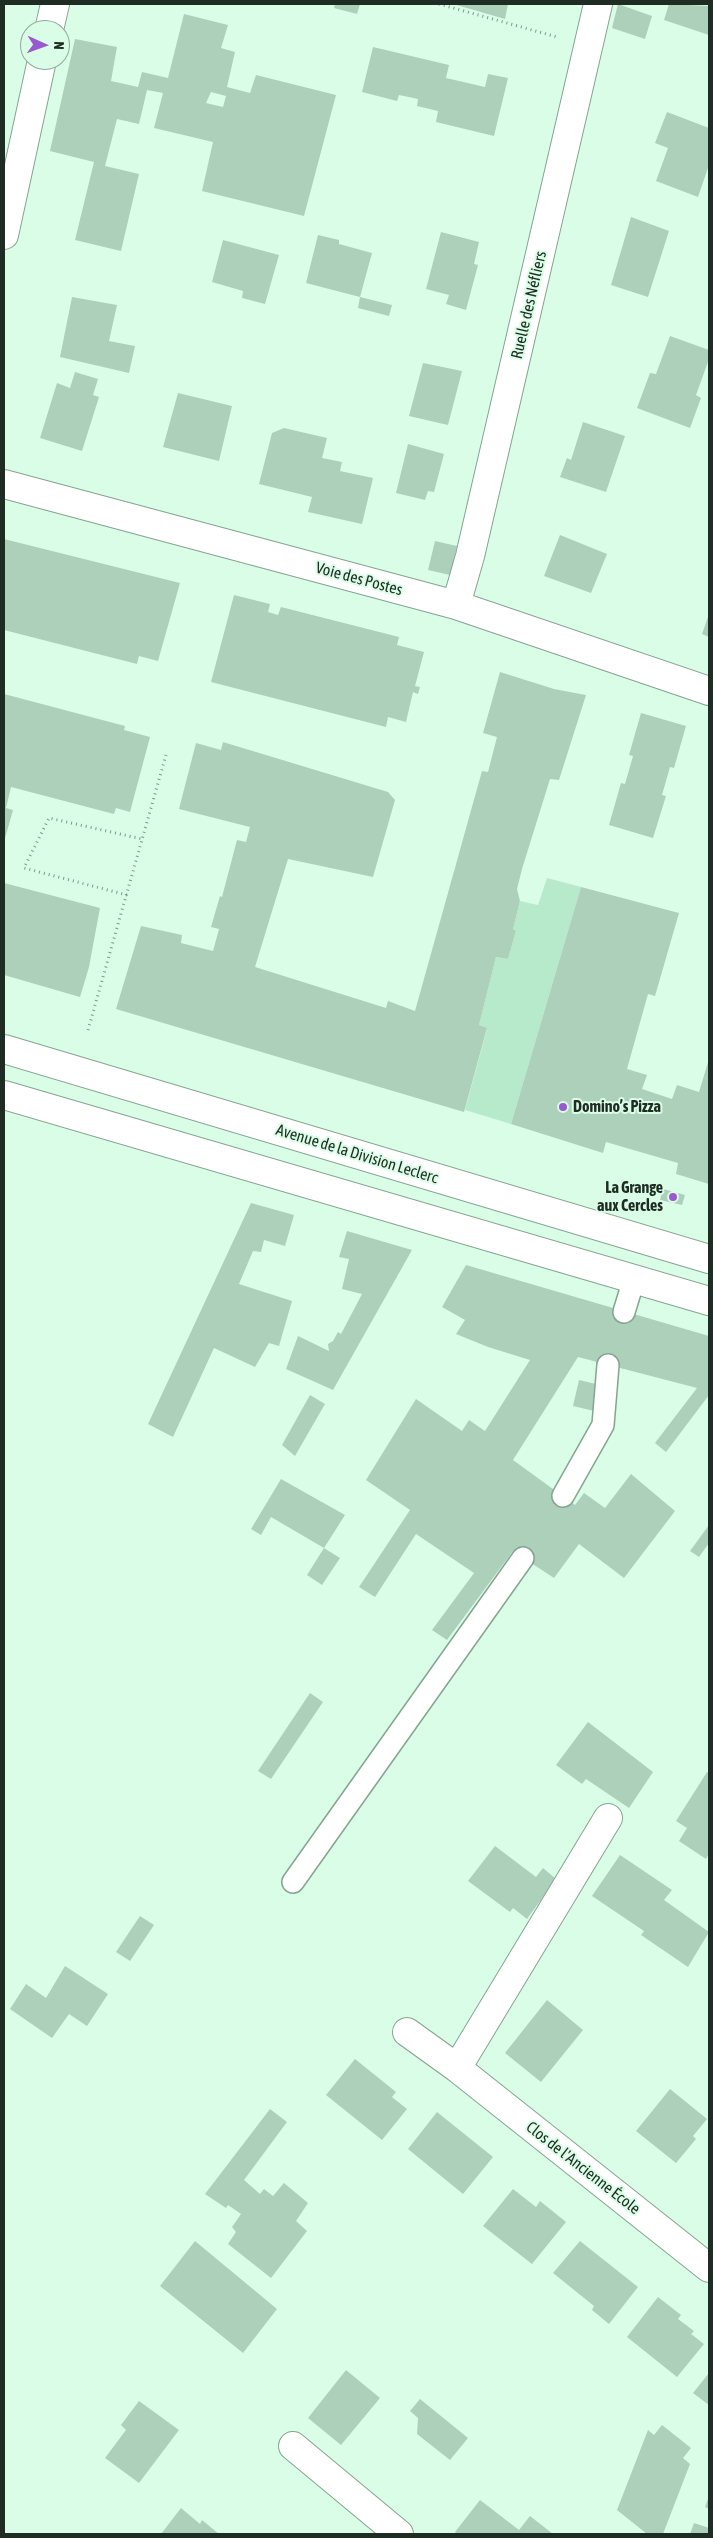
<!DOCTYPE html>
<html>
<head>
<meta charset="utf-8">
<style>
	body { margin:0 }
	#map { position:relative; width:713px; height:2538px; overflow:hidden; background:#dafde7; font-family:"Asap Condensed",sans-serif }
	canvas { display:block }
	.frame { position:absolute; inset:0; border:5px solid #1f2c24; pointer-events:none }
	.north { position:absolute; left:20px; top:20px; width:50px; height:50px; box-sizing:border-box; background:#dafde7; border:1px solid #8fa999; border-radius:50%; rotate:92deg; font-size:14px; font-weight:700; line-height:20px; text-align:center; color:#1f2c24 }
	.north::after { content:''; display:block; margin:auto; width:18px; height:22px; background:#9a59cf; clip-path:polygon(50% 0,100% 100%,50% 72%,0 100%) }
</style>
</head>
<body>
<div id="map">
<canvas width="713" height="2538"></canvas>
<div class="frame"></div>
<div class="north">N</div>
</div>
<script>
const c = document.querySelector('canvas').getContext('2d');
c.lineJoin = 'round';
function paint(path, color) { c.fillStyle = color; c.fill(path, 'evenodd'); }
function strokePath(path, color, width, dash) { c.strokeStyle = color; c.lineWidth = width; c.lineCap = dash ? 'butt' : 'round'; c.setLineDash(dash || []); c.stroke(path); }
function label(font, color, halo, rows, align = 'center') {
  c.font = font + ' "Asap Condensed",sans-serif'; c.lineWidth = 4; c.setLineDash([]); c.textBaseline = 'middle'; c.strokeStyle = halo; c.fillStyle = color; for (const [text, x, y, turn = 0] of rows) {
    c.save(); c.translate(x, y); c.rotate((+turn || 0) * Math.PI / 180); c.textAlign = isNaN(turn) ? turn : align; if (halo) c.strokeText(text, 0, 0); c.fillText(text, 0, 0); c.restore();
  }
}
paint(new Path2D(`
	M 547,878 L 581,887 L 511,1124 L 465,1110 L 487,1029 L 479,1025 L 496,957 L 508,959 L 516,931 L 513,929 L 520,901 L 538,905 Z`), '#b6eaca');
paint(new Path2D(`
	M 335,4 L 360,4 L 357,14 L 334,8 Z
	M 453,4 L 508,4 L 505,19 Z
	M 618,4 L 652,16 L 645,39 L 612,28 Z
	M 669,4 L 709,6 L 709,35 L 664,20 Z
	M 184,14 L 228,25 L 221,48 L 235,52 L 227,87 L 250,93 L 256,75 L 336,95 L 304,216 L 202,191 L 213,142 L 154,128 L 163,93 L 147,90 L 139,124 L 117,119 L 105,166 L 139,174 L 121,251 L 75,240 L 94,162 L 50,151 L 75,39 L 117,47 L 111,81 L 138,87 L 142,72 L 168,78 ZM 211,92 L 226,96 L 223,107 L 206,103 Z
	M 373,47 L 449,65 L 446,78 L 485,87 L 488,74 L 508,78 L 494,136 L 436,122 L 438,111 L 417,106 L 418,99 L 399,95 L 397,101 L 362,92 Z
	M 667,112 L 709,128 L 709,165 L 698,197 L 656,181 L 668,148 L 655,143 Z
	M 631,217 L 669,231 L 648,297 L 611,285 Z
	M 441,232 L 479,242 L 474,264 L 478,265 L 466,310 L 446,304 L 449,295 L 426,289 Z
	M 318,235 L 339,240 L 339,244 L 372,253 L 360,297 L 306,283 Z
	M 223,240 L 279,255 L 265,304 L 242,298 L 243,291 L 212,282 Z
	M 72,297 L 117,305 L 109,341 L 135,346 L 129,373 L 60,357 Z
	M 360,297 L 392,305 L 389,316 L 358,308 Z
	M 670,336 L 709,350 L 709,359 L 696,395 L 701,398 L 690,428 L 637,408 L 650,373 L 656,374 Z
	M 423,363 L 462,371 L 448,425 L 409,416 Z
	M 75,372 L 98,379 L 93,395 L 99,397 L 82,451 L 40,438 L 57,383 L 70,388 Z
	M 178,393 L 232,406 L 219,461 L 163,447 Z
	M 583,422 L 625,436 L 606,492 L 560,477 L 567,458 L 571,460 Z
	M 284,428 L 327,438 L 322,458 L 342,462 L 340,471 L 373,478 L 362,524 L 308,512 L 312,497 L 259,484 L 272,433 Z
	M 408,444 L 444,454 L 434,492 L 428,491 L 425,500 L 396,493 Z
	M 560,535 L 607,554 L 591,593 L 544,576 Z
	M 4,539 L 180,583 L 158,661 L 139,656 L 137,664 L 4,630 Z
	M 435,541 L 457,546 L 450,575 L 428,570 Z
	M 234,595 L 270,604 L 268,612 L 278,615 L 281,607 L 399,637 L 397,645 L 424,652 L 415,686 L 420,687 L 418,694 L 413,692 L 406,722 L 388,717 L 386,727 L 211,682 Z
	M 709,614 L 709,637 L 702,634 Z
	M 500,672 L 554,689 L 586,695 L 559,780 L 550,779 L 522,869 L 517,889 L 520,901 L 513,929 L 516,931 L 508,959 L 496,957 L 479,1025 L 487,1028 L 464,1112 L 116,1009 L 141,926 L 182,935 L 181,943 L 213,951 L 219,929 L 211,927 L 220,896 L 222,897 L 237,840 L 246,842 L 250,827 L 179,809 L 196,743 L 221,750 L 223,742 L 388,792 L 395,800 L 373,877 L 288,859 L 255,967 L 386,1008 L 388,1001 L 415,1011 L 482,771 L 488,772 L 497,737 L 483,733 Z
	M 4,694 L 125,726 L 124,730 L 150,737 L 130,812 L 116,808 L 114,814 L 11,787 L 6,808 L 13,810 L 4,842 Z
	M 641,713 L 686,726 L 674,768 L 670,767 L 662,795 L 666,796 L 653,838 L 609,825 L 621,783 L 625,784 L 633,756 L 629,755 Z
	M 4,883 L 100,908 L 89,967 L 80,997 L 4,975 Z
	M 581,887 L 679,913 L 655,996 L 648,994 L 627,1069 L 647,1075 L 642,1089 L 672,1099 L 677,1085 L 699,1092 L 709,1059 L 709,1184 L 676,1174 L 678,1163 L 606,1142 L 603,1153 L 511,1124 Z
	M 663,1189 L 685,1195 L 682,1205 L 660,1200 Z
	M 251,1203 L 294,1215 L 285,1246 L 264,1240 L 261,1252 L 253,1251 L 239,1284 L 292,1301 L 279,1346 L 269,1343 L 255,1367 L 214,1348 L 173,1437 L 148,1424 Z
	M 347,1231 L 412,1250 L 333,1390 L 286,1369 L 298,1336 L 329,1351 L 328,1344 L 333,1341 L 338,1332 L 341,1334 L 362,1294 L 342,1289 L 349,1259 L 339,1257 Z
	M 466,1265 L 709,1336 L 709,1395 L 666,1452 L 655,1443 L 697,1388 L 578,1357 L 513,1460 L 575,1505 L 584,1493 L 605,1508 L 631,1474 L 675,1511 L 624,1578 L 579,1544 L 554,1578 L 513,1551 L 447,1640 L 432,1630 L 474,1573 L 416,1534 L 375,1597 L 359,1587 L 410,1510 L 366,1480 L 416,1399 L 462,1431 L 469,1420 L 485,1431 L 530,1360 L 488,1347 L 456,1334 L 465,1320 L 442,1307 Z
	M 579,1380 L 596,1384 L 594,1411 L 573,1406 Z
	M 310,1395 L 325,1404 L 295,1456 L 282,1445 Z
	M 281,1479 L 345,1515 L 324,1548 L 271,1517 L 261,1535 L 251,1529 Z
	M 709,1525 L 709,1543 L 699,1557 L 690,1551 Z
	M 324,1548 L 340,1558 L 322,1585 L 307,1575 Z
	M 310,1693 L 323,1702 L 271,1779 L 258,1771 Z
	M 588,1722 L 653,1772 L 629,1808 L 586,1779 L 582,1784 L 556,1765 Z
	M 707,1772 L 709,1773 L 709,1853 L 706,1859 L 679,1841 L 687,1828 L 676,1821 Z
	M 495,1846 L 536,1877 L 543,1868 L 556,1879 L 527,1919 L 513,1908 L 510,1912 L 468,1881 Z
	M 620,1855 L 672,1890 L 664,1900 L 709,1932 L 688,1967 L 641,1935 L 644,1931 L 592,1896 Z
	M 140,1916 L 154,1925 L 130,1961 L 116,1952 Z
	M 65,1966 L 108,1994 L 87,2026 L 69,2014 L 52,2038 L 10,2009 L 26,1984 L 46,1998 Z
	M 547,2000 L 583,2030 L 541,2082 L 505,2053 Z
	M 355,2059 L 396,2092 L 392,2097 L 407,2109 L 382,2140 L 326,2095 Z
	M 670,2089 L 707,2119 L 693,2136 L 696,2139 L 676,2163 L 636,2131 Z
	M 270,2109 L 287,2122 L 244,2180 L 260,2194 L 264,2189 L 273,2196 L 284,2183 L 308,2203 L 296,2221 L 307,2231 L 271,2278 L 228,2244 L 236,2232 L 232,2227 L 241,2214 L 228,2205 L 226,2208 L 205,2194 Z
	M 437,2112 L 493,2157 L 463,2194 L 408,2149 Z
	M 513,2189 L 536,2207 L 540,2201 L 566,2222 L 532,2264 L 483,2226 Z
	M 195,2241 L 277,2309 L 243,2353 L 160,2286 Z
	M 580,2241 L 638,2287 L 609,2324 L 592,2310 L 594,2306 L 553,2273 Z
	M 658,2297 L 681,2315 L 678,2319 L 694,2331 L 691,2334 L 704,2344 L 677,2377 L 627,2337 Z
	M 346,2370 L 380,2398 L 341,2445 L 308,2418 Z
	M 709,2373 L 709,2405 L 693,2393 Z
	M 420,2399 L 468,2438 L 450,2460 L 417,2434 L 418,2418 L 410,2411 Z
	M 139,2401 L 179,2430 L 139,2483 L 105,2458 L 126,2430 L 121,2425 Z
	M 662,2425 L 691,2448 L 683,2458 L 690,2464 L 663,2534 L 647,2534 L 617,2510 L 648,2430 L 654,2435 Z
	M 709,2496 L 709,2509 L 705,2507 Z
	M 480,2500 L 519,2530 L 530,2516 L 553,2534 L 457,2534 L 455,2532 Z
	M 181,2508 L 200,2524 L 202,2520 L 219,2534 L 161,2534 Z
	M 694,2523 L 709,2528 L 709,2534 L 690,2534 Z`), '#add0ba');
const service = new Path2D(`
	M 624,1312 L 634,1279
	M 563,1496 L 603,1425 L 608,1365
	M 293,1882 L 523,1558`);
const minor = new Path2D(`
	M 49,30 L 55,4
	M 4,235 L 42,60
	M 4,484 L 456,605 L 709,691
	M 456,605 L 470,556 L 598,4
	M 608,1818 L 457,2068 L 709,2268
	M 407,2032 L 457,2068
	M 293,2446 L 399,2534`);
const primary = new Path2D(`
	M 4,1049 L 709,1259
	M 4,1095 L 709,1301`);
strokePath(service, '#84a590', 24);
strokePath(minor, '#84a590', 30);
strokePath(primary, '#84a590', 30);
strokePath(new Path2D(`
	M 439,4 L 557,37
	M 127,895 L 24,868 L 49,818 L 142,839
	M 88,1030 L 166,755`), '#809889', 3, [1, 4]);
strokePath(service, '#fff', 21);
strokePath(minor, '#fff', 28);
strokePath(primary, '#fff', 28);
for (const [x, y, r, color] of [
	[563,1107,5,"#9a59cf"],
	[673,1197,5,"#9a59cf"]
]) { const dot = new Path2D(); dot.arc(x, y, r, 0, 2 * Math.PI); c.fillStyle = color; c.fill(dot); strokePath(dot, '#dafde7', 2); }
label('16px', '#1f2c24', '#dafde7', [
	["Ruelle des Néfliers",529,305,-77],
	["Voie des Postes",359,579,15],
	["Avenue de la Division Leclerc",357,1154,17],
	["Clos de l'Ancienne École",583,2168,38]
]);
label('bold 16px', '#1f2c24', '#dafde7', [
	["Domino’s Pizza",573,1107],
	["La Grange",663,1188,"right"],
	["aux Cercles",663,1206,"right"]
], 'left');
</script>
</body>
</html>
